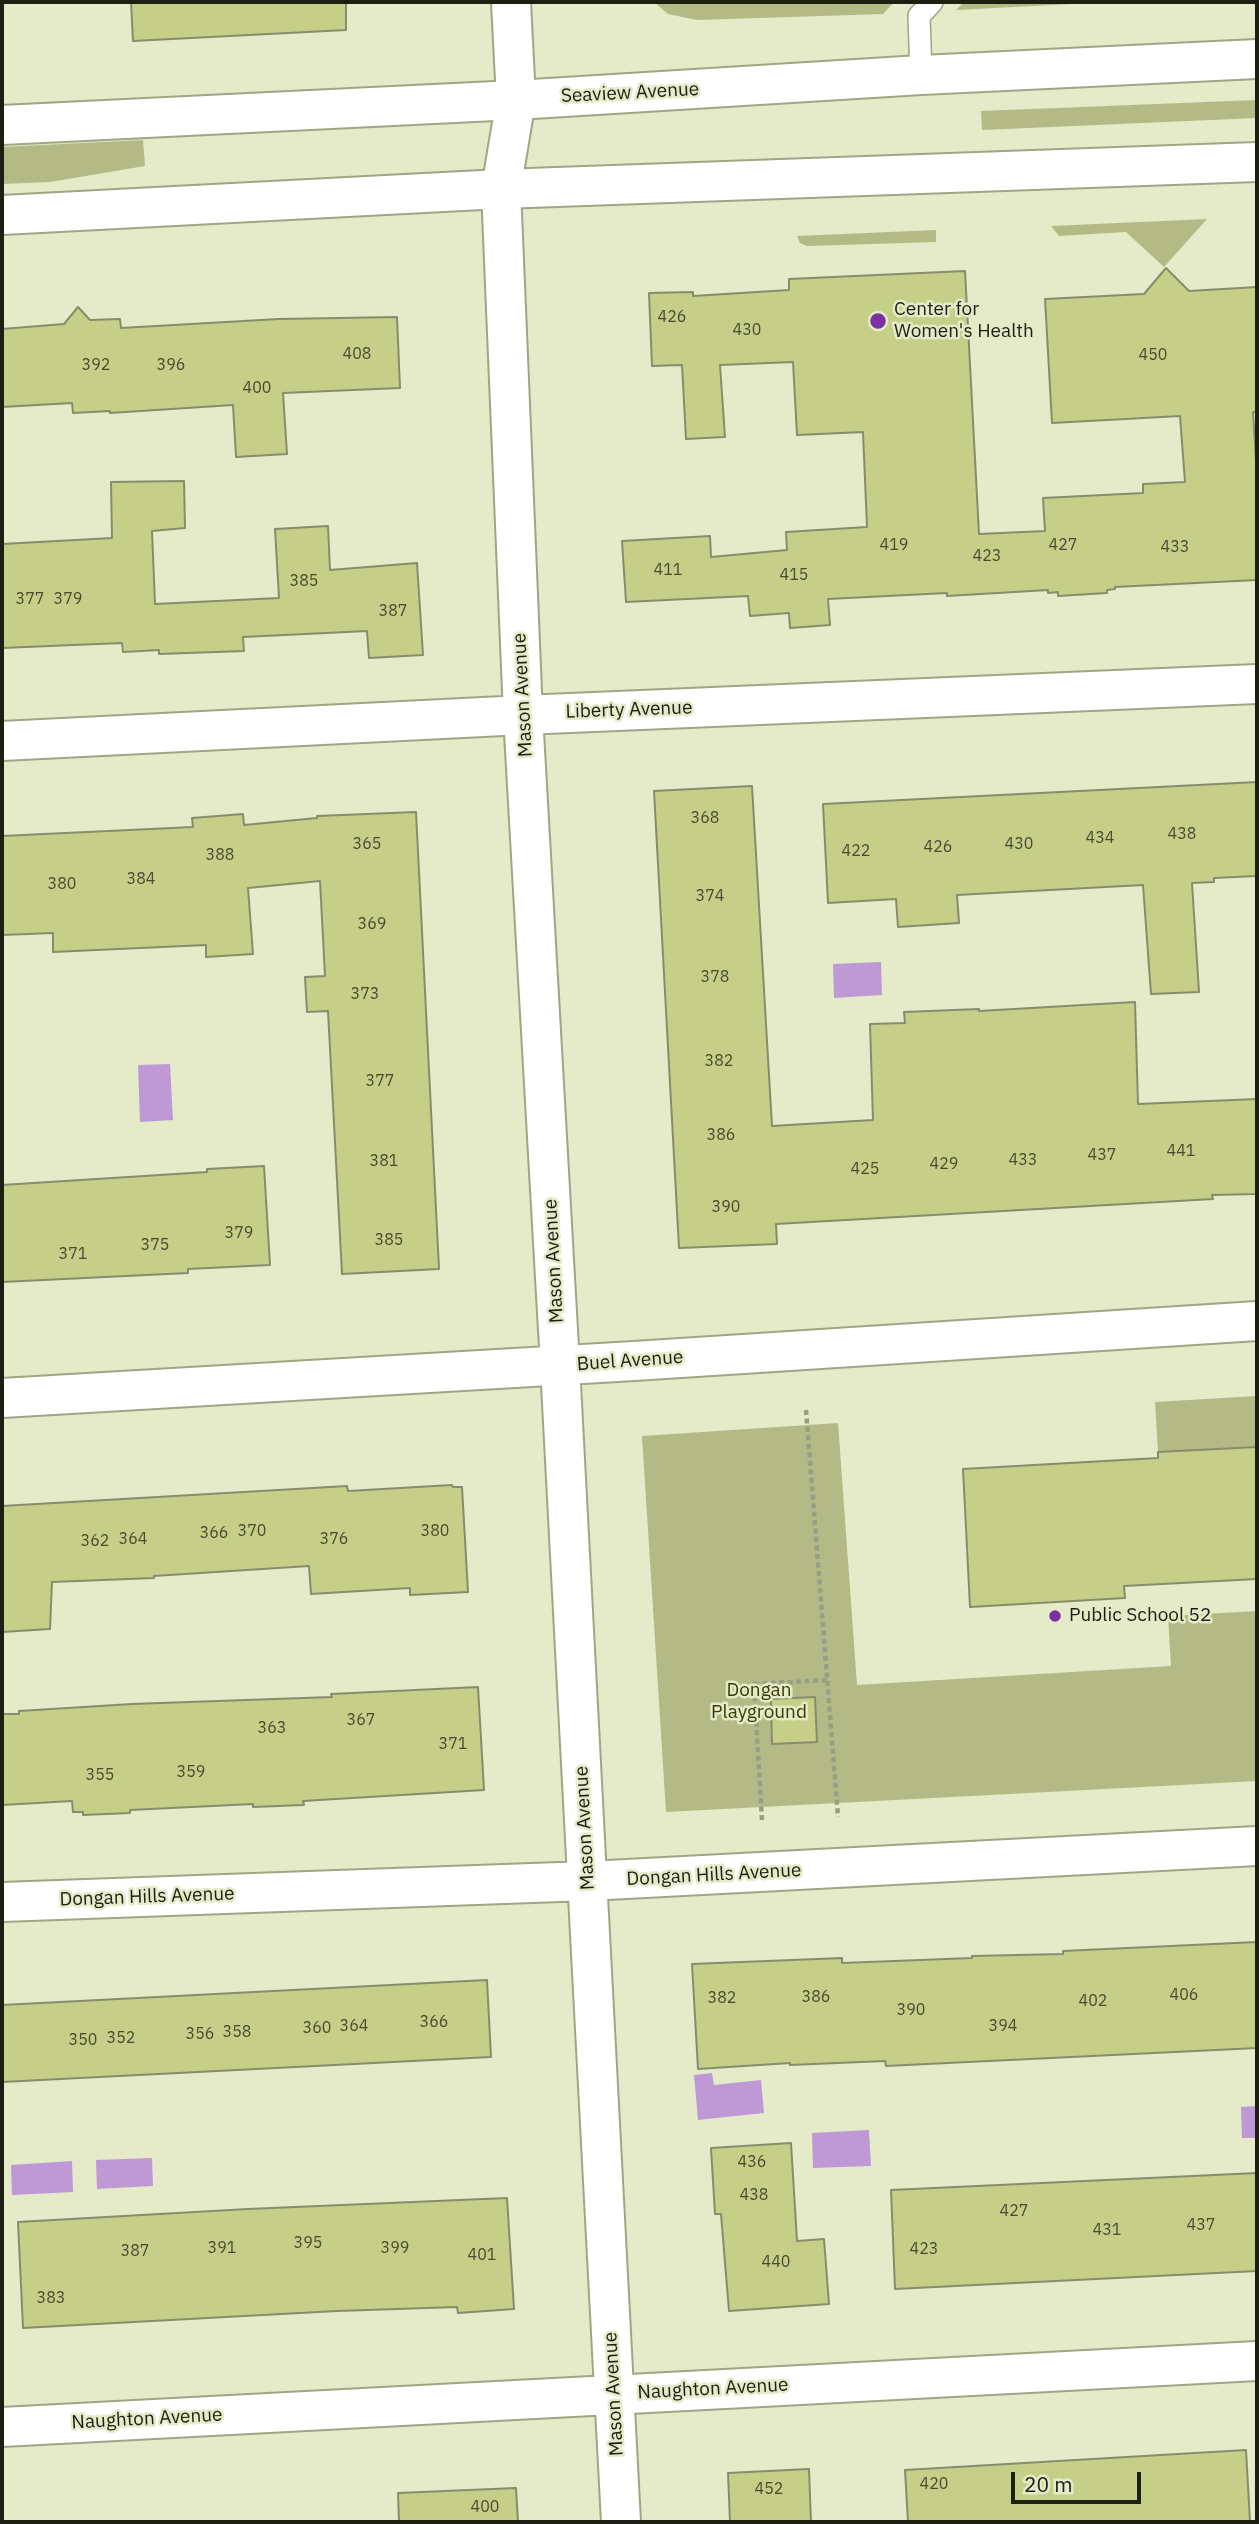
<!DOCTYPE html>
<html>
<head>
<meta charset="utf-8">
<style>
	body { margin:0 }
	#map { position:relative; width:1259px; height:2524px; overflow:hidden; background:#e5eac8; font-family:"IBM Plex Sans",sans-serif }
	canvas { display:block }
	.frame { position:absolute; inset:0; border:4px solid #1e1f13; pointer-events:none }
	.scale { position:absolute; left:1011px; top:2472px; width:130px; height:32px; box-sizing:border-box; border:4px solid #1e1f13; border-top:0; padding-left:9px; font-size:21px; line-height:24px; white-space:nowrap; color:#1e1f13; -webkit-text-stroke:5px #e5eac8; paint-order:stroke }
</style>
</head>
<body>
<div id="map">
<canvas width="1259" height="2524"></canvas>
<div class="frame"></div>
<div class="scale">20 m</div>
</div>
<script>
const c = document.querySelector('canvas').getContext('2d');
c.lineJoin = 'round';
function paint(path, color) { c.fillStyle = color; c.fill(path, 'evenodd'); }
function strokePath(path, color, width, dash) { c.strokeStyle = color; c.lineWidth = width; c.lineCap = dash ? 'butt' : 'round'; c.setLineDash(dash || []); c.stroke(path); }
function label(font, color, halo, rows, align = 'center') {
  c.font = font + ' "IBM Plex Sans",sans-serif'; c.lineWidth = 5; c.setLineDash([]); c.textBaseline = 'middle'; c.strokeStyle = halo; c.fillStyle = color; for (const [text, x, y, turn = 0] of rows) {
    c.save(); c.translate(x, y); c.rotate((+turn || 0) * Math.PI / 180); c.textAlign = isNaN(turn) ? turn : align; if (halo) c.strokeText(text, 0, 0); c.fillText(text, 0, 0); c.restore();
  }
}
paint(new Path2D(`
	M 654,2 L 894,2 L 883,14 L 697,20 L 668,14 Z
	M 964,2 L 1110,2 L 956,10 Z
	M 1257,100 L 1257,118 L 982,130 L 981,111 Z
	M 143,140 L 145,166 L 50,182 L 2,184 L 2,147 Z
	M 1207,219 L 1164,267 L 1126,232 L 1059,236 L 1051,226 Z
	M 936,230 L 936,242 L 807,246 L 800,243 L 797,236 Z
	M 1257,1396 L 1257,1447 L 1158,1452 L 1155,1402 Z
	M 838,1423 L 857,1685 L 1171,1666 L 1168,1616 L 1257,1611 L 1257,1781 L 666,1812 L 642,1436 Z`), '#b4ba86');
paint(new Path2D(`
	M 881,962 L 882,995 L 834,998 L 833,964 Z
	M 170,1064 L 173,1120 L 140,1122 L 138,1065 Z
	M 712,2073 L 714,2085 L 761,2080 L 764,2113 L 698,2120 L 694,2075 Z
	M 1257,2106 L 1257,2138 L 1242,2138 L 1241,2107 Z
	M 869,2130 L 871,2166 L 813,2168 L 812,2133 Z
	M 152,2158 L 153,2186 L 97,2189 L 96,2160 Z
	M 72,2161 L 73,2192 L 12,2195 L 11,2165 Z`), '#be99d6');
const building = new Path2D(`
	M 131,2 L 346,2 L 346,30 L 133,41 Z
	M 1166,268 L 1189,291 L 1257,287 L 1257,412 L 1253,412 L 1257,477 L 1257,580 L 1115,587 L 1115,589 L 1107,590 L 1107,593 L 1058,596 L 1058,592 L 1048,593 L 1048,590 L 947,596 L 947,593 L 828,599 L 830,625 L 790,628 L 789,613 L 750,616 L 748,596 L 626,602 L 622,541 L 710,536 L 711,557 L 787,550 L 786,532 L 867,527 L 863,432 L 797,435 L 793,362 L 720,365 L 725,437 L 686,439 L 682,365 L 652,366 L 649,293 L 693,292 L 693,296 L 789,290 L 789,279 L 965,271 L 979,534 L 1045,531 L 1043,498 L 1143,493 L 1143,484 L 1185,482 L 1180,416 L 1052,423 L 1045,299 L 1144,294 Z
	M 78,307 L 90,320 L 120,319 L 121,328 L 279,319 L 397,317 L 400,388 L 283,393 L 287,454 L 236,457 L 233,405 L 110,413 L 110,411 L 73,413 L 72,403 L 2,407 L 2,329 L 64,324 Z
	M 184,481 L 185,528 L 152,531 L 155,604 L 279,598 L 275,529 L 328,526 L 330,570 L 417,563 L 423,655 L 369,658 L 367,631 L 243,637 L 244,651 L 159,654 L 159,650 L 123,652 L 122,643 L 2,648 L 2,544 L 112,538 L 111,482 Z
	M 1257,782 L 1257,876 L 1214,878 L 1214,882 L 1192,883 L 1199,992 L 1151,994 L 1143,885 L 957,895 L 959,923 L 898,927 L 896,899 L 828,903 L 823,804 Z
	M 752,786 L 772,1126 L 873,1120 L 870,1024 L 905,1023 L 904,1012 L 979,1009 L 979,1011 L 1135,1002 L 1138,1104 L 1257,1099 L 1257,1194 L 1212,1195 L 1213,1199 L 776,1224 L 777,1244 L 679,1248 L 654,791 Z
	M 416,812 L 439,1269 L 342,1274 L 328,1011 L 307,1012 L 305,977 L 325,976 L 320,881 L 248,888 L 253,954 L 206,957 L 206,945 L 53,952 L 53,933 L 2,935 L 2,836 L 193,827 L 192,818 L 243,814 L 244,825 L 317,818 L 317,816 Z
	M 264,1166 L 270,1265 L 188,1269 L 188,1273 L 2,1282 L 2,1185 L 207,1172 L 207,1169 Z
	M 1257,1447 L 1257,1579 L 1124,1586 L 1125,1598 L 970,1607 L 963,1469 L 1158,1458 L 1158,1452 Z
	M 452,1485 L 453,1487 L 462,1487 L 468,1592 L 410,1595 L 410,1588 L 311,1594 L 309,1566 L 154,1576 L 154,1578 L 52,1582 L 50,1629 L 2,1632 L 2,1506 L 347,1486 L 348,1491 Z
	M 478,1687 L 484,1790 L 303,1801 L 304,1805 L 253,1807 L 253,1804 L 130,1810 L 130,1813 L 83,1815 L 83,1812 L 73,1812 L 72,1801 L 2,1805 L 2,1714 L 19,1714 L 19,1711 L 132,1704 L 332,1697 L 331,1694 Z
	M 815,1697 L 817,1742 L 772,1744 L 771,1699 Z
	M 1257,1942 L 1257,2048 L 886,2066 L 885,2061 L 790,2065 L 790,2063 L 698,2069 L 692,1964 L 842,1958 L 842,1963 L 972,1958 L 972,1956 L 1063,1954 L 1063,1951 Z
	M 487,1980 L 491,2057 L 2,2082 L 2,2005 Z
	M 791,2143 L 797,2241 L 824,2239 L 829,2304 L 729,2311 L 721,2214 L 715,2214 L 711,2148 Z
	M 1257,2173 L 1257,2271 L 895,2289 L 891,2190 Z
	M 507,2198 L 514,2309 L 458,2313 L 457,2307 L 337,2311 L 23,2328 L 18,2222 L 248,2209 Z
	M 1246,2450 L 1250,2522 L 908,2522 L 905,2470 Z
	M 809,2469 L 811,2522 L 730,2522 L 728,2473 Z
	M 516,2488 L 518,2522 L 399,2522 L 398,2493 Z`);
paint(building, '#c6cf87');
strokePath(building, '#888c6d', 2);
const lane = new Path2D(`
	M 921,75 L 919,16 L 932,2`);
const street = new Path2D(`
	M 511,2 L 516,100 L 501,189 L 523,715 L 560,1365 L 621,2522
	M 2,741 L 523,715 L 1257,684
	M 2,1398 L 634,1361 L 1257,1321
	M 2,1902 L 588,1881 L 1257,1846
	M 2,2427 L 1257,2361`);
const secondary = new Path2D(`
	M 2,125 L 516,100 L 921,75 L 1257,59
	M 2,215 L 501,189 L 1257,162`);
strokePath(lane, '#a1a585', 24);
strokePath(street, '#a1a585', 42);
strokePath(secondary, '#a1a585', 42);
strokePath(new Path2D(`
	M 806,1410 L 838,1817
	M 762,1820 L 754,1684 L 827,1680`), '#999d83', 4.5, [5, 3.5]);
strokePath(lane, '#fff', 21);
strokePath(street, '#fff', 38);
strokePath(secondary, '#fff', 38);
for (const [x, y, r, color] of [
	[878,321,9,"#7c31a3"],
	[1055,1616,7,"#7c31a3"]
]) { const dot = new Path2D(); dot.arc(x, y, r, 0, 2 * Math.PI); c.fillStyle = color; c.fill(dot); strokePath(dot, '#e5eac8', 2.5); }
label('16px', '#484b30', null, [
	["426",672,317],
	["430",747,330],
	["408",357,354],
	["450",1153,355],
	["392",96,365],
	["396",171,365],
	["400",257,388],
	["419",894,545],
	["427",1063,545],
	["433",1175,547],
	["423",987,556],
	["411",668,570],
	["415",794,575],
	["385",304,581],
	["377",30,599],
	["379",68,599],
	["387",393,611],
	["368",705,818],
	["438",1182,834],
	["434",1100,838],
	["365",367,844],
	["430",1019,844],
	["426",938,847],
	["422",856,851],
	["388",220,855],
	["384",141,879],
	["380",62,884],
	["374",710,896],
	["369",372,924],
	["378",715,977],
	["373",365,994],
	["382",719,1061],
	["377",380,1081],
	["386",721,1135],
	["441",1181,1151],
	["437",1102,1155],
	["433",1023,1160],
	["381",384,1161],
	["429",944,1164],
	["425",865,1169],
	["390",726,1207],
	["379",239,1233],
	["385",389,1240],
	["375",155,1245],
	["371",73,1254],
	["370",252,1531],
	["380",435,1531],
	["366",214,1533],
	["364",133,1539],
	["376",334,1539],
	["362",95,1541],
	["367",361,1720],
	["363",272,1728],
	["371",453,1744],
	["359",191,1772],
	["355",100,1775],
	["406",1184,1995],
	["386",816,1997],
	["382",722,1998],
	["402",1093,2001],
	["390",911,2010],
	["366",434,2022],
	["364",354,2026],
	["394",1003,2026],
	["360",317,2028],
	["358",237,2032],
	["356",200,2034],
	["352",121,2038],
	["350",83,2040],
	["436",752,2162],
	["438",754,2195],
	["427",1014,2211],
	["437",1201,2225],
	["431",1107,2230],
	["395",308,2243],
	["391",222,2248],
	["399",395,2248],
	["423",924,2249],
	["387",135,2251],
	["401",482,2255],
	["440",776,2262],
	["383",51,2298],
	["420",934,2484],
	["452",769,2489],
	["400",485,2507]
]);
label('19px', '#1e1f13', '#e5eac8', [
	["Seaview Avenue",630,93,-3],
	["Mason Avenue",523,695,-93],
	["Liberty Avenue",629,710,-2],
	["Mason Avenue",554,1261,-93],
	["Buel Avenue",630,1361,-4],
	["Mason Avenue",585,1828,-93],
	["Dongan Hills Avenue",714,1875,-3],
	["Dongan Hills Avenue",147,1897,-2],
	["Naughton Avenue",713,2389,-3],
	["Mason Avenue",614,2394,-93],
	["Naughton Avenue",147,2419,-3]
]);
label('19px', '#1e1f13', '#e5eac8', [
	["Center for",894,310],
	["Women's Health",894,332],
	["Public School 52",1069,1616]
], 'left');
label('19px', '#383c02', '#e5eac8', [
	["Dongan",759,1691],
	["Playground",759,1713]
]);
</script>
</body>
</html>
